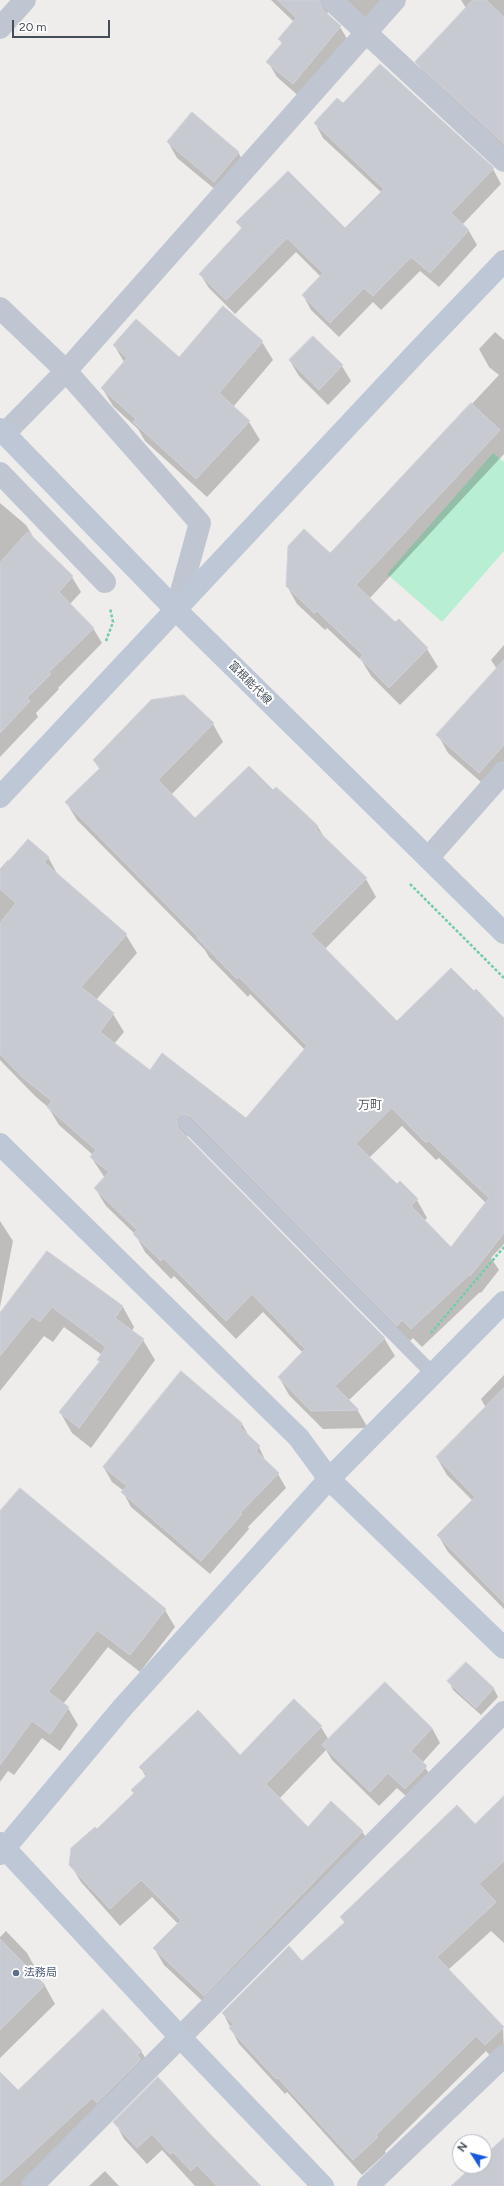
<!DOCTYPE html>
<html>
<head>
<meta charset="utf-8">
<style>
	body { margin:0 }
	#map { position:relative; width:504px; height:2186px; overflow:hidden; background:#efecec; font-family:Figtree,sans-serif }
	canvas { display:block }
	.north { position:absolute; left:452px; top:2134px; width:40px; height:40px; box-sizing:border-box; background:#fff; border:1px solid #b4b8bd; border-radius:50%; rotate:306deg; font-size:11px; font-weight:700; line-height:16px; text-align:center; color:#444d59 }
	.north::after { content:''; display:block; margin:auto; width:14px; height:18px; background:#1658de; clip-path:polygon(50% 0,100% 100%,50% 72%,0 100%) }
	.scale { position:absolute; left:12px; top:20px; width:98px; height:18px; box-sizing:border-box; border:2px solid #444d59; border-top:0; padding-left:5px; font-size:12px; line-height:14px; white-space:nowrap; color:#444d59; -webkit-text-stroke:3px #fff; paint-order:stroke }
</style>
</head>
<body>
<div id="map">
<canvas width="504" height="2186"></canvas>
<div class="north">N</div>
<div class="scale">20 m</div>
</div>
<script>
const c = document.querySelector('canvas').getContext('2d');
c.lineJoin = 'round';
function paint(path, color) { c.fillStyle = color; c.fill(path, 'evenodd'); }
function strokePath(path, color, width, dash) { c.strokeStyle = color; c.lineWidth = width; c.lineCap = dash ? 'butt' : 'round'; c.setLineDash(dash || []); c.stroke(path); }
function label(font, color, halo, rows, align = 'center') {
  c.font = font + ' Figtree,"Noto Sans JP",sans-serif'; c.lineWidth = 4; c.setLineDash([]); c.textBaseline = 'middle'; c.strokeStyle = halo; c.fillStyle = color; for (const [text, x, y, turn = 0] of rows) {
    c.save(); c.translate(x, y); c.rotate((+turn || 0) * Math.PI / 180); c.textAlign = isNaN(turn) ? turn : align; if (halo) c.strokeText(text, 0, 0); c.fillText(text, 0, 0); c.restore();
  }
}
paint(new Path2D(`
	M 493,453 L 504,462 L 504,551 L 442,622 L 387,574 Z`), '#b8efd3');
paint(new Path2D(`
	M 271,0 L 400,0 L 374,25 L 331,7 L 327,14 L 340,27 L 349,42 L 302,99 L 277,77 L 268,62 L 282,44 L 279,39 L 294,22 Z
	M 461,0 L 504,0 L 504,148 L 426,77 L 417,62 L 466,8 Z
	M 343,104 L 493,169 L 501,184 L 462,225 L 469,231 L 477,245 L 439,287 L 420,271 L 381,310 L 373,302 L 339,337 L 311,310 L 303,295 L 321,277 L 296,252 L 235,314 L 209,288 L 200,274 L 242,230 L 238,222 L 345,230 L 382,193 L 323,138 L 315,123 Z
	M 168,142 L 238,152 L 247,168 L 223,196 L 177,158 Z
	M 495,332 L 504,340 L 504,454 L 369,599 L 395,624 L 399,620 L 427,649 L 438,667 L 400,705 L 371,676 L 362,661 L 327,628 L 325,630 L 297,604 L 287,586 L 330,555 L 499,375 L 489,367 L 479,349 Z
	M 313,338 L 342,366 L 351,381 L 328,405 L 299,376 L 290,361 Z
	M 262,342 L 273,360 L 233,407 L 249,422 L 260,440 L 207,497 L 145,441 L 138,429 L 113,406 L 102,388 L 124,362 L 114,345 L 179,359 Z
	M 0,503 L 26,525 L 35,540 L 72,577 L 81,592 L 70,604 L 93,628 L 102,643 L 58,688 L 59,689 L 36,713 L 38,717 L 0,757 Z
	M 504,645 L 504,774 L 490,790 L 448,753 L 438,735 L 497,669 L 491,660 Z
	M 213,724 L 223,742 L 171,795 L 195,819 L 273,792 L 276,788 L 318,827 L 324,837 L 366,879 L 376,897 L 325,949 L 397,1022 L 474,993 L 504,1019 L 504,1244 L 491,1258 L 499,1270 L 481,1293 L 480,1292 L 422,1347 L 413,1338 L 408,1343 L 188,1134 L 187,1138 L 384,1338 L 395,1356 L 348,1401 L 358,1411 L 368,1428 L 323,1429 L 289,1395 L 279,1377 L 303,1353 L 263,1312 L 236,1339 L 174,1276 L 171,1279 L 145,1252 L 135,1234 L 106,1206 L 95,1188 L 105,1178 L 91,1157 L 93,1155 L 59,1125 L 48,1107 L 35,1096 L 0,1060 L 0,869 L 8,860 L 10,861 L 48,857 L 58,875 L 126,935 L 137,953 L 96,1000 L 113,1014 L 124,1032 L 114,1044 L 150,1071 L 247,1120 L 305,1050 L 250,994 L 248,997 L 209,957 L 205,950 L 77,820 L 66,802 L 100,770 L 94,760 ZM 402,1126 L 436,1160 L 439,1158 L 486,1203 L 451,1249 L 424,1221 L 427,1218 L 417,1200 L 397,1185 L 369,1158 Z
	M 0,1221 L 13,1241 L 0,1307 Z
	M 47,1252 L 123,1307 L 134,1327 L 132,1331 L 143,1340 L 155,1360 L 91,1448 L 72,1433 L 60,1412 L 100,1362 L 98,1360 L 102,1355 L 64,1327 L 53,1342 L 44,1336 L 0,1391 L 0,1315 Z
	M 181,1373 L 242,1424 L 250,1438 L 259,1447 L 266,1462 L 278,1474 L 286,1488 L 248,1527 L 249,1529 L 210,1574 L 131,1507 L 123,1492 L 124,1491 L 112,1482 L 104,1468 Z
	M 504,1375 L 504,1609 L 448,1552 L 438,1535 L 473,1501 L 447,1475 L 437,1458 L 486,1408 L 481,1399 Z
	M 0,1513 L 165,1610 L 175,1627 L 140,1672 L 108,1647 L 63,1704 L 68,1708 L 78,1725 L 60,1751 L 42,1738 L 14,1775 L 8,1771 L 0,1782 Z
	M 466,1663 L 494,1689 L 498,1697 L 481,1715 L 453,1690 L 449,1681 Z
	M 294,1700 L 321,1727 L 329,1740 L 432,1728 L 440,1743 L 422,1763 L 435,1782 L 414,1803 L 397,1788 L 379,1806 L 332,1760 L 326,1750 L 279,1799 L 308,1829 L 362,1831 L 373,1849 L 214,2012 L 164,1965 L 154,1948 L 178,1924 L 152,1897 L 120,1926 L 81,1882 L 70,1864 L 97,1831 L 135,1794 L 132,1790 L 146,1777 L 140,1767 L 240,1757 Z
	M 504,1797 L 504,1943 L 491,1931 L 448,1970 L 503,2028 L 504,2050 L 494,2060 L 486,2051 L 385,2151 L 386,2153 L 362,2175 L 287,2092 L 285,2094 L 239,2044 L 223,2013 L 302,1962 L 345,1924 L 341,1917 L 475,1826 Z
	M 6,1931 L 27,1953 L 37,1971 L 33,1975 L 45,1986 L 55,2004 L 0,2058 L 0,1937 Z
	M 141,2051 L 152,2069 L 26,2186 L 0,2186 L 0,2073 L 18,2091 Z
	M 158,2079 L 255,2182 L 258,2186 L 195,2186 L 162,2150 L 147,2164 L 124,2139 L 115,2122 Z
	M 105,2171 L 119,2186 L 89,2186 Z`), '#0003');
const building = new Path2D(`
	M 278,0 L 319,0 L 322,9 L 341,26 L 293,84 L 266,62 L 283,42 L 278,39 L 296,18 Z
	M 473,0 L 486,0 L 504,17 L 504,144 L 415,62 Z
	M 380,64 L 494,168 L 451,213 L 469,230 L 430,273 L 411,257 L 373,296 L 364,288 L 330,323 L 302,295 L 323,273 L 287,238 L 226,300 L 199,274 L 242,228 L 236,222 L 288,171 L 345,228 L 384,189 L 314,123 L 337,98 L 343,103 Z
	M 192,112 L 239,152 L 214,182 L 167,142 Z
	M 223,306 L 263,341 L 219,393 L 250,421 L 196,479 L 133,422 L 136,419 L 101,388 L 127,358 L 113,345 L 136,319 L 179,357 Z
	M 313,336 L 343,365 L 319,390 L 289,360 Z
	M 471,403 L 500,430 L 356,585 L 395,622 L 399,619 L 428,648 L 389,688 L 360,658 L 363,655 L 317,611 L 314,613 L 286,586 L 288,546 L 304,529 L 330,553 Z
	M 28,532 L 73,576 L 59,592 L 94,628 L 49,672 L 51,674 L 27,698 L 30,701 L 0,733 L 0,563 Z
	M 504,660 L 504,745 L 479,773 L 436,735 Z
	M 184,695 L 214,723 L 158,780 L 195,818 L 249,766 L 273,790 L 276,787 L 296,805 L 318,826 L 316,829 L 367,878 L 311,934 L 397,1021 L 451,968 L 474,991 L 476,989 L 504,1018 L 504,1233 L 470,1276 L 469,1275 L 411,1329 L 402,1320 L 397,1326 L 190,1116 L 182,1114 L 176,1119 L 178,1128 L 385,1338 L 335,1386 L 359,1410 L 311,1411 L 278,1377 L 305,1349 L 252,1294 L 226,1321 L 163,1258 L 161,1261 L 133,1234 L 137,1230 L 94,1188 L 109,1172 L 90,1157 L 96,1150 L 47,1107 L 52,1101 L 23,1078 L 0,1054 L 0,923 L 16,903 L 0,889 L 0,871 L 28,839 L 49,857 L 44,862 L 127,934 L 81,987 L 114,1013 L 100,1032 L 150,1070 L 162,1053 L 246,1118 L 307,1046 L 239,977 L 237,979 L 197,938 L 198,937 L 65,802 L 100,768 L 93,760 L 151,700 ZM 392,1108 L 426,1143 L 428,1140 L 489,1198 L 451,1247 L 411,1206 L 418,1199 L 400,1181 L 397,1184 L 356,1144 Z
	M 47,1251 L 123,1306 L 115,1318 L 144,1339 L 79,1428 L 59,1412 L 100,1361 L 97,1360 L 106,1347 L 52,1307 L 40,1322 L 32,1316 L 0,1356 L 0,1313 Z
	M 181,1371 L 242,1423 L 240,1427 L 260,1446 L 256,1451 L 279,1473 L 240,1513 L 242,1514 L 201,1561 L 121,1492 L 127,1486 L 103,1467 Z
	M 504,1388 L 504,1603 L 437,1535 L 475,1497 L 436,1457 Z
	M 20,1488 L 166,1609 L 130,1655 L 97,1630 L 48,1692 L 69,1707 L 50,1734 L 32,1721 L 0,1765 L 0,1511 Z
	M 466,1662 L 494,1688 L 476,1708 L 447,1681 Z
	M 385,1682 L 432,1728 L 411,1751 L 427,1766 L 405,1789 L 388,1773 L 370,1792 L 322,1745 Z
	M 294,1699 L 322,1726 L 266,1784 L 308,1827 L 331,1801 L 363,1831 L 204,1996 L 153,1948 L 181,1920 L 141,1880 L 110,1909 L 69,1865 L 71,1848 L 95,1827 L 97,1829 L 134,1793 L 131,1790 L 147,1775 L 139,1767 L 198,1710 L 240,1755 Z
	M 504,1796 L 504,1861 L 479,1884 L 496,1902 L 437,1957 L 504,2027 L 485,2045 L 476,2036 L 376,2135 L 378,2137 L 353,2160 L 278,2078 L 276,2079 L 229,2028 L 233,2024 L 222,2013 L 289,1946 L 302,1961 L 345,1922 L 340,1917 L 457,1805 L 475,1824 Z
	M 0,1939 L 45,1985 L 0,2030 Z
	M 103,2009 L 142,2051 L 137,2055 L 141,2059 L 97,2103 L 92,2098 L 0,2183 L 0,2072 L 18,2090 Z
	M 158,2077 L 209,2133 L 261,2186 L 217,2186 L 197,2165 L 191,2171 L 173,2152 L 170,2154 L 152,2134 L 137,2148 L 113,2122 Z
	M 504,2138 L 504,2186 L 451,2186 L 473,2166 L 484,2166 L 484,2156 Z`);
paint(building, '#c8cad2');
strokePath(building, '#d0d1d8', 1);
strokePath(new Path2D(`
	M 106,641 L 113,622 L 110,608
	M 410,884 L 504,978
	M 431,1333 L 504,1247`), '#70cda9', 2.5, [3, 2]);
strokePath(new Path2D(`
	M 184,1122 L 433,1374`), '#bfc6d2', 14);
strokePath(new Path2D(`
	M 331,0 L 504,161
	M 0,28 L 25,0
	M 0,308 L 66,371 L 200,523 L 176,610
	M 5,433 L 66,371 L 395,0
	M 0,473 L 105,582
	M 428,858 L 504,772
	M 32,2186 L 504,1712
	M 368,2186 L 504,2056`), '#bfc6d2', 22);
strokePath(new Path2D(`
	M 0,429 L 176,610 L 504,933
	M 0,797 L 417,352 L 504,261
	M 0,1144 L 299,1438 L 329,1479 L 504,1648
	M 0,1843 L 181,2038 L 323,2186
	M 0,1854 L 123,1707 L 329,1479 L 504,1302`), '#bec7d6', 22);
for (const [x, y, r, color] of [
	[16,1973,4,"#5c6f8a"]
]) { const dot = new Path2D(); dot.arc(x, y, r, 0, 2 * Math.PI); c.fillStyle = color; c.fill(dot); strokePath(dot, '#fff', 1.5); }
label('11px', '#444d59', '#fff', [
	["富根能代線",250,683,45]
]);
label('11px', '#4e5e75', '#fff', [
	["法務局",24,1973]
], 'left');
label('12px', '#595b61', '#fff', [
	["万町",370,1105]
]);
</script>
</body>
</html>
